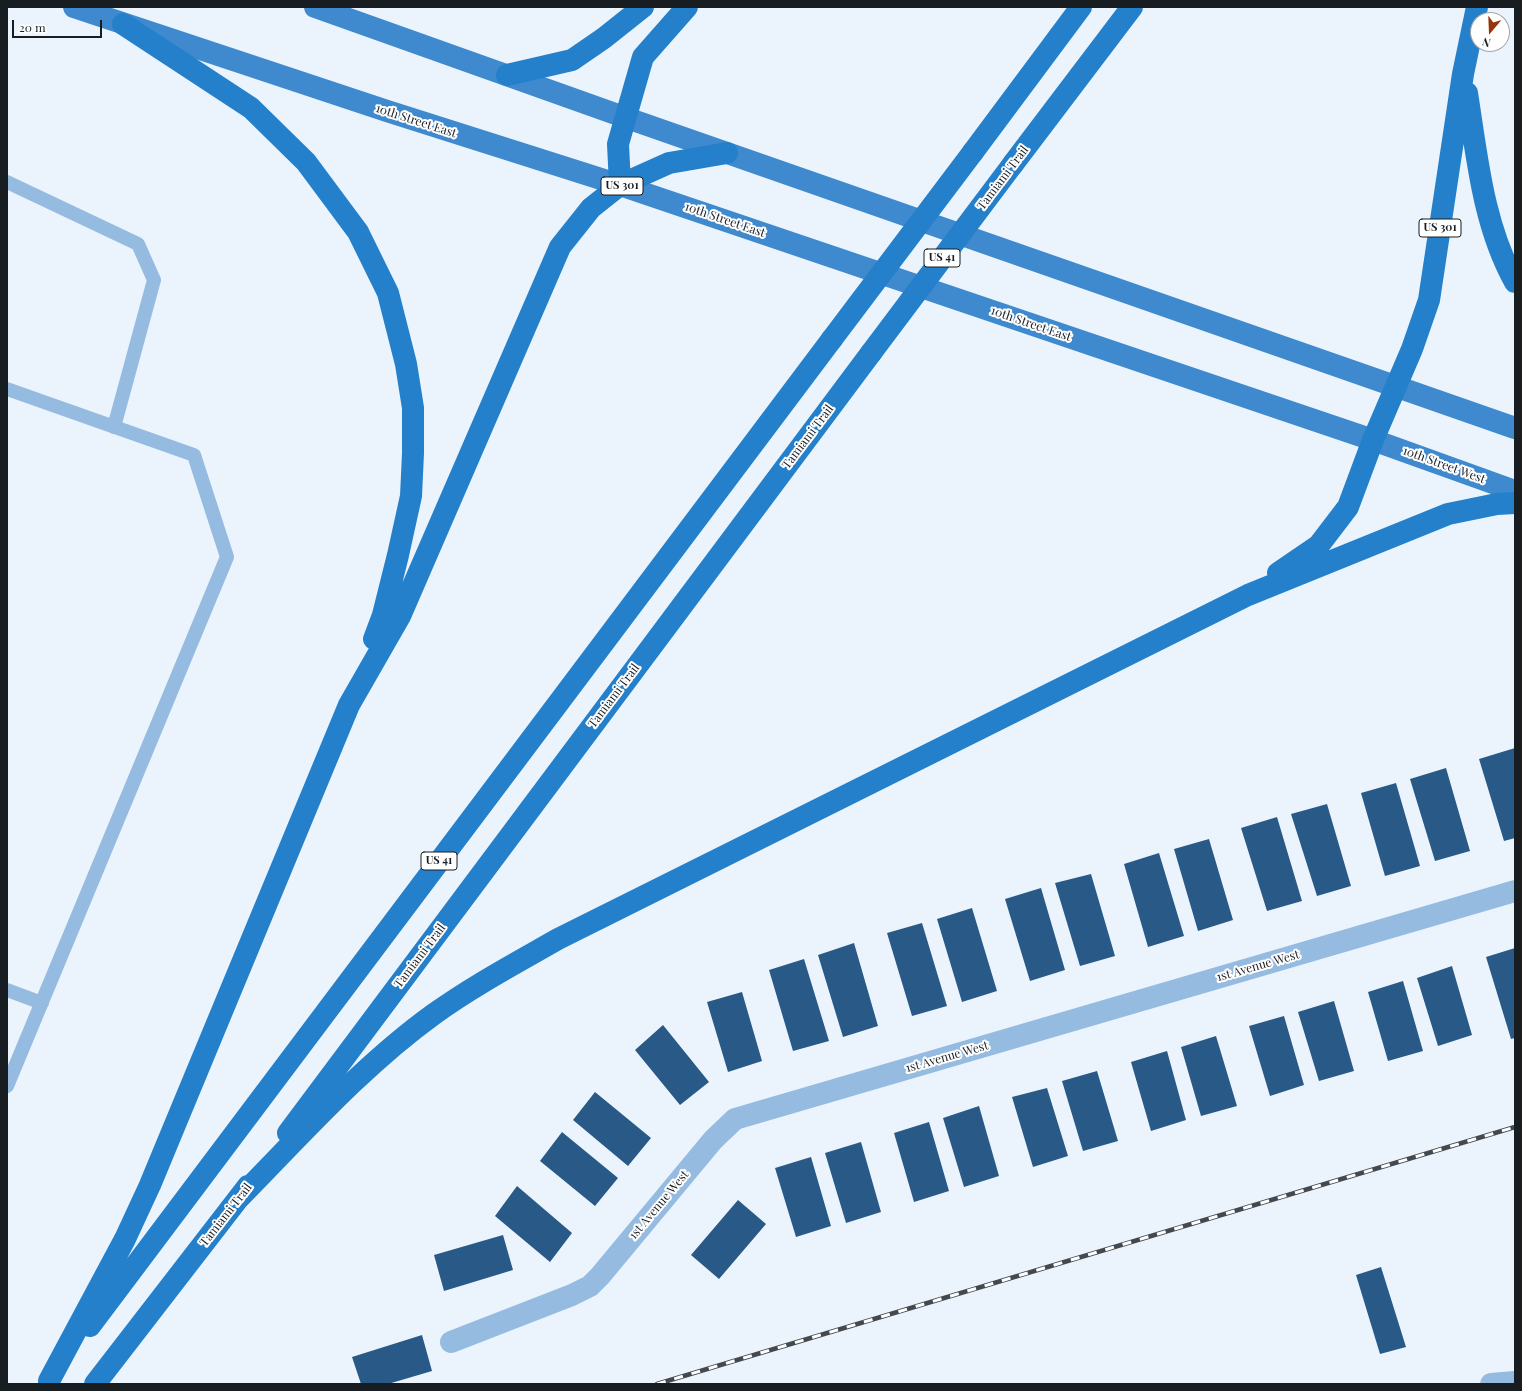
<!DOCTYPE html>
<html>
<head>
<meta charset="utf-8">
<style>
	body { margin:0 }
	#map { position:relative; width:1522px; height:1391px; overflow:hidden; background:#ebf4fd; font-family:"Playfair Display",serif }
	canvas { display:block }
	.frame { position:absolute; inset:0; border:8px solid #181d22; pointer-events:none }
	.north { position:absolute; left:1470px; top:12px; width:40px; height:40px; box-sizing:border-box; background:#fff; border:1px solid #a3a5a7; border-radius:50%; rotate:199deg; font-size:11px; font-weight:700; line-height:16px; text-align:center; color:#181d22 }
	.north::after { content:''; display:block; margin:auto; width:14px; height:18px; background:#983207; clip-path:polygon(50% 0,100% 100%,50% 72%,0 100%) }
	.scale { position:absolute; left:12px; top:20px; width:90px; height:18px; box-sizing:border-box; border:2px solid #181d22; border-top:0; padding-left:5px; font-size:12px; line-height:14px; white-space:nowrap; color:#181d22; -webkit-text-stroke:3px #fff; paint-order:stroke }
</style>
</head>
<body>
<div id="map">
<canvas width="1522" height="1391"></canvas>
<div class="frame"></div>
<div class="north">N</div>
<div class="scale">20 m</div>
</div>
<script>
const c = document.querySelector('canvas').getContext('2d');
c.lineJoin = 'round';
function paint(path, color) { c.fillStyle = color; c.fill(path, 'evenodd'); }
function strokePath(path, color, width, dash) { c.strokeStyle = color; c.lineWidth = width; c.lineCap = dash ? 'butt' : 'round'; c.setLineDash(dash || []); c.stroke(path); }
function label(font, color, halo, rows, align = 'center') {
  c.font = font + ' "Playfair Display",serif'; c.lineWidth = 4; c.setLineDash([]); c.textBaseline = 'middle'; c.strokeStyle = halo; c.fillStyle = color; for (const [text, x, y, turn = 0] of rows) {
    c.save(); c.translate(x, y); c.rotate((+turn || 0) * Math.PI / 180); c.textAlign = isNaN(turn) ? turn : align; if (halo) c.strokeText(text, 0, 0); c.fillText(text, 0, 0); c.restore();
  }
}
paint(new Path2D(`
	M 1515,748 L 1515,838 L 1504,841 L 1479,759 Z
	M 1446,768 L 1470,851 L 1435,861 L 1410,779 Z
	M 1396,783 L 1420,866 L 1385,876 L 1361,793 Z
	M 1327,804 L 1351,886 L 1317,896 L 1291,814 Z
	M 1277,817 L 1302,901 L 1267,911 L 1241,828 Z
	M 1209,839 L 1233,920 L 1198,931 L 1174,849 Z
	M 1159,853 L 1184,936 L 1148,947 L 1124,864 Z
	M 1091,874 L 1115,956 L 1080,966 L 1055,883 Z
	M 1041,888 L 1065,970 L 1030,981 L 1005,899 Z
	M 972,908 L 997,991 L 962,1002 L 937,919 Z
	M 922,923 L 947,1006 L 912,1016 L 887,933 Z
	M 854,943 L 878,1026 L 843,1037 L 818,955 Z
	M 1515,948 L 1515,1038 L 1511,1039 L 1486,957 Z
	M 804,959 L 829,1041 L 793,1051 L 769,970 Z
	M 1452,966 L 1472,1035 L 1438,1046 L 1417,978 Z
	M 1403,981 L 1423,1051 L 1388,1061 L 1368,992 Z
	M 742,992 L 762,1061 L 728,1072 L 707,1002 Z
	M 1334,1001 L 1354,1071 L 1319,1081 L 1298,1012 Z
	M 1284,1016 L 1304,1085 L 1270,1096 L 1249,1026 Z
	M 663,1025 L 709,1082 L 680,1105 L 635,1050 Z
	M 1216,1036 L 1237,1106 L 1201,1116 L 1181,1047 Z
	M 1167,1051 L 1186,1120 L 1151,1131 L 1131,1062 Z
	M 1097,1071 L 1118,1141 L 1083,1151 L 1062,1081 Z
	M 1047,1088 L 1068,1156 L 1033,1167 L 1012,1097 Z
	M 595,1092 L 651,1138 L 628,1166 L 573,1120 Z
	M 979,1106 L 999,1176 L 964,1187 L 943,1118 Z
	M 929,1122 L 949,1191 L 914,1202 L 894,1133 Z
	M 562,1132 L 618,1178 L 595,1206 L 540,1161 Z
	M 861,1142 L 881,1212 L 846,1223 L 825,1153 Z
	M 811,1157 L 831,1226 L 796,1237 L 775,1168 Z
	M 517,1186 L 572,1233 L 550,1262 L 495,1216 Z
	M 738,1200 L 766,1224 L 719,1279 L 691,1255 Z
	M 503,1235 L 513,1270 L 444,1291 L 434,1255 Z
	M 1381,1267 L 1406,1347 L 1380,1354 L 1356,1275 Z
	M 422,1335 L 432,1371 L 388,1384 L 361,1384 L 352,1357 Z`), '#295986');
strokePath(new Path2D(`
	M 7,182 L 138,244 L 154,280 L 114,427
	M 7,389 L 194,455 L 227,557 L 7,1086
	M 7,990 L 42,1003`), '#96bbe1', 14);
strokePath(new Path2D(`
	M 451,1342 L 572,1295 L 590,1286 L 600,1276 L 713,1140 L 735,1119 L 1515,891
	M 1491,1384 L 1515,1382`), '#96bbe1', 22);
strokePath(new Path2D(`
	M 74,7 L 387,111 L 620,185 L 1373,440 L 1515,491
	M 315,7 L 624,117 L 1515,428`), '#3f8ace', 22);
strokePath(new Path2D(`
	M 123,24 L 251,108 L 306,162 L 358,232 L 388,293 L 406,364 L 413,408 L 413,453 L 411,496 L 398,555 L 383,615 L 374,639
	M 507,75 L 572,60 L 604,38 L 643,7
	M 1467,93 C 1477,156 1483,225 1515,282
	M 973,152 L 1081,7
	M 1013,164 L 1132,7
	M 620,185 L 618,144 L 643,57 L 687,7
	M 1278,573 L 1319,545 L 1348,507 L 1373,440 L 1412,349 L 1429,300 L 1463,74 L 1477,7
	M 288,1133 L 871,353
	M 240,1197 C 302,1134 362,1066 434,1014 C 473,986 516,963 558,939 L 1248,595 L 1448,514 L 1497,504 L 1515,503
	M 90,1326 L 832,339
	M 49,1381 L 125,1239 L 150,1185 L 349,705 L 400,616 L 560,247 L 591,208 L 620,185 L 669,163 L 727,153
	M 95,1384 L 248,1186`), '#2480ca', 22);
const rail = new Path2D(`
	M 657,1384 L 1515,1127`);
strokePath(rail, '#43494e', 4.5);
strokePath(rail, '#fff', 3, [9]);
strokePath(new Path2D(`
	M 832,339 L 973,152
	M 871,353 L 1013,164`), '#2480ca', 22);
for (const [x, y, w] of [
	[622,186,42],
	[1440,228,42],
	[942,258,36],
	[439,861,36]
]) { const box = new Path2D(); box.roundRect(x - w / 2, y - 9, w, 18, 3); c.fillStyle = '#fff'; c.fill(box); strokePath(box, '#181d22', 1); }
label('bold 11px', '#181d22', null, [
	["US 301",622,186],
	["US 301",1440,228],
	["US 41",942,258],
	["US 41",439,861]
]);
label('12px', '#181d22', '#fff', [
	["10th Street East",416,121,18],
	["Tamiami Trail",1003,178,-53],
	["10th Street East",725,220,19],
	["10th Street East",1031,324,19],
	["Tamiami Trail",808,437,-53],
	["10th Street West",1444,465,20],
	["Tamiami Trail",614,696,-53],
	["Tamiami Trail",420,956,-53],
	["1st Avenue West",1258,966,-16],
	["1st Avenue West",947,1057,-16],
	["1st Avenue West",659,1205,-50],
	["Tamiami Trail",226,1215,-52]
]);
</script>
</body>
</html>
